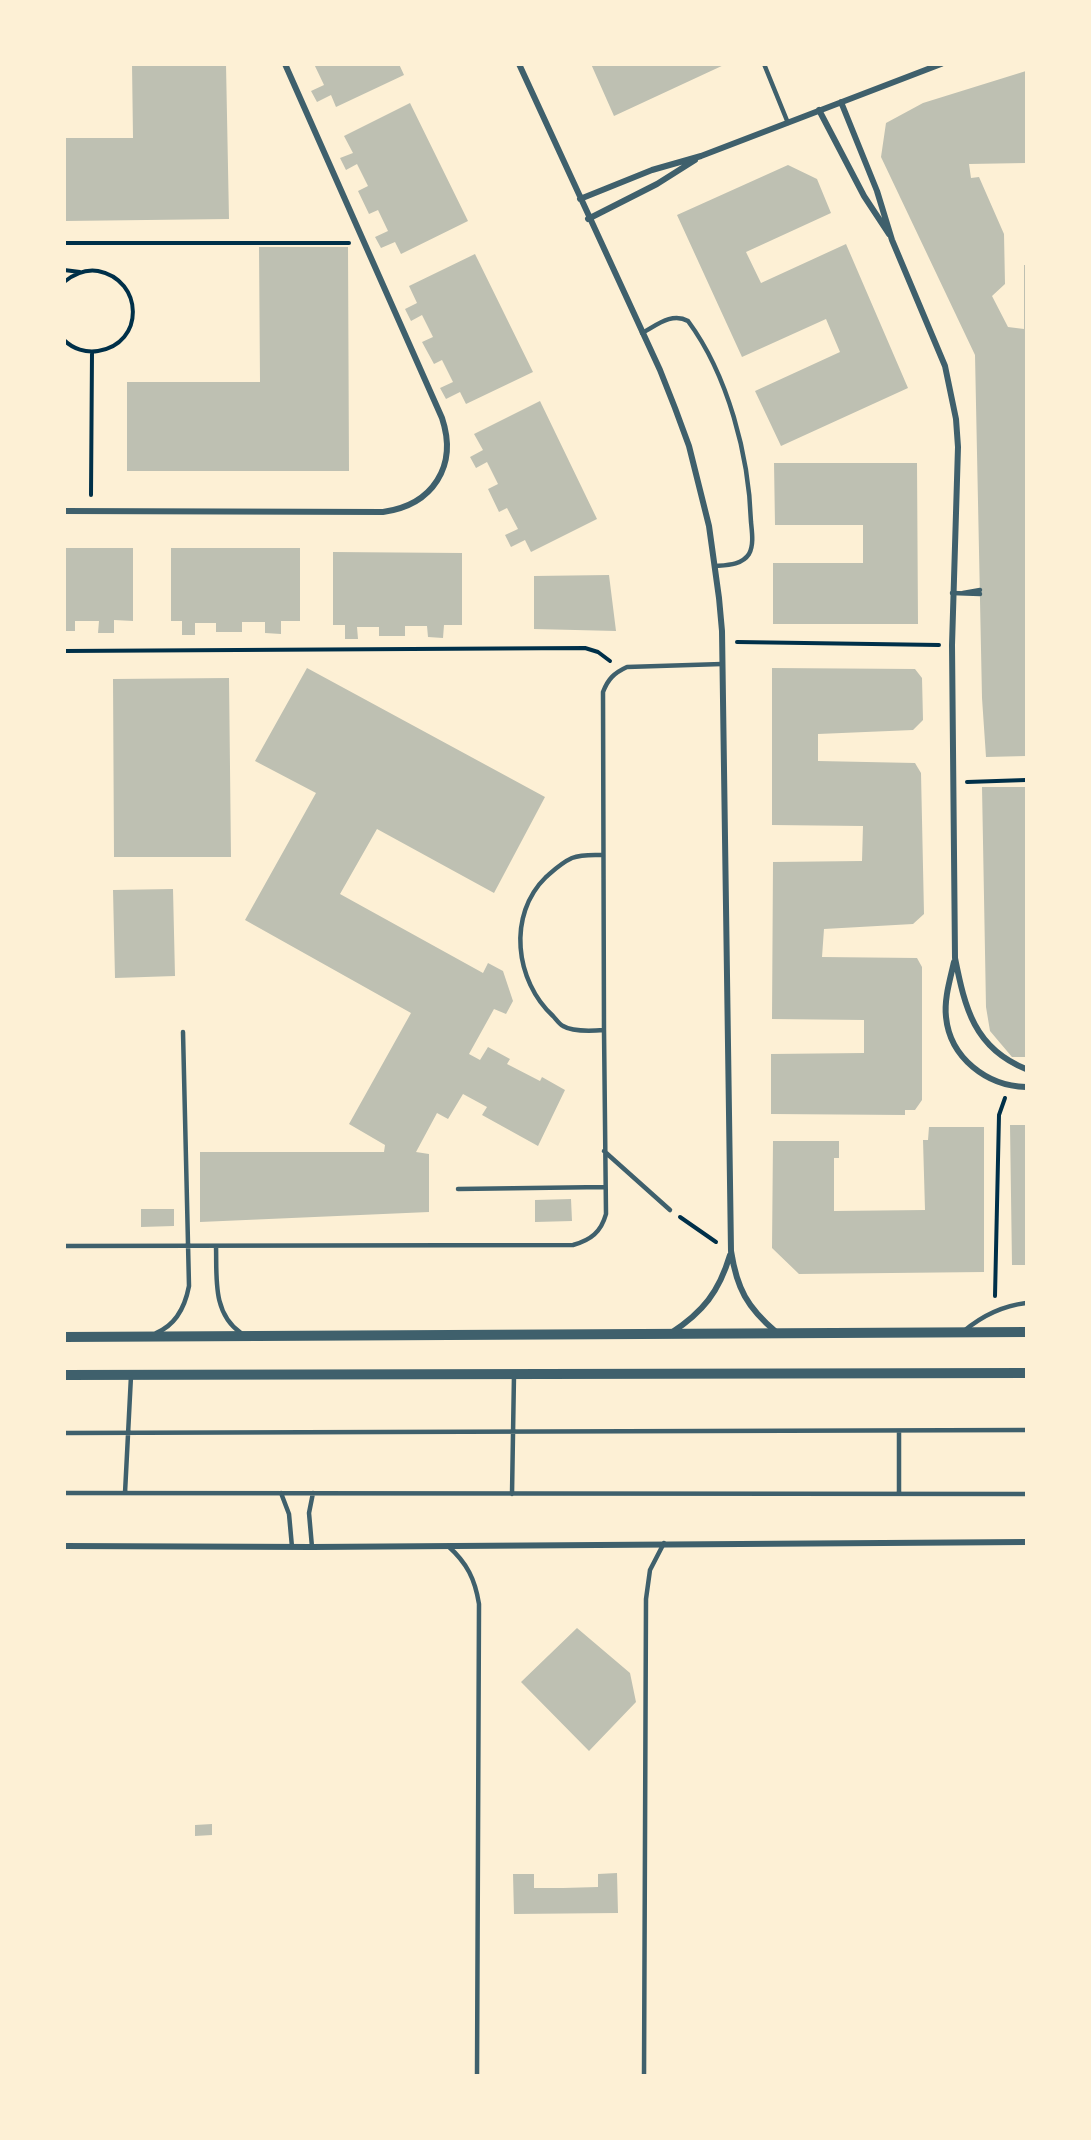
<!DOCTYPE html>
<html>
<head>
<meta charset="utf-8">
<style>
	body { margin:0 }
	#map { position:relative; width:1091px; height:2140px; overflow:hidden; background:#fdf0d5; font-family:"Work Sans",sans-serif }
	canvas { display:block }
	.frame { position:absolute; inset:0; border:66px solid #fdf0d5; pointer-events:none }
</style>
</head>
<body>
<div id="map">
<canvas width="1091" height="2140"></canvas>
<div class="frame"></div>
</div>
<script>
const c = document.querySelector('canvas').getContext('2d');
c.lineJoin = 'round';
function paint(path, color) { c.fillStyle = color; c.fill(path, 'evenodd'); }
function strokePath(path, color, width, dash) { c.strokeStyle = color; c.lineWidth = width; c.lineCap = dash ? 'butt' : 'round'; c.setLineDash(dash || []); c.stroke(path); }
paint(new Path2D(`
	M 132,64 L 226,64 L 229,219 L 64,221 L 64,138 L 133,138 Z
	M 314,64 L 399,64 L 404,75 L 336,107 L 331,95 L 317,102 L 311,91 L 324,85 Z
	M 591,64 L 726,64 L 614,116 Z
	M 1026,71 L 1026,163 L 969,164 L 971,178 L 979,177 L 1004,234 L 1005,284 L 992,296 L 1008,327 L 1024,329 L 1024,265 L 1026,265 L 1026,756 L 986,757 L 982,698 L 975,355 L 881,157 L 886,123 L 923,103 Z
	M 410,103 L 468,221 L 401,254 L 395,242 L 381,248 L 375,237 L 388,231 L 378,210 L 369,214 L 358,191 L 368,186 L 357,164 L 346,170 L 340,158 L 353,153 L 344,136 Z
	M 788,165 L 817,179 L 831,213 L 746,252 L 761,283 L 846,244 L 908,388 L 781,446 L 755,391 L 840,352 L 826,319 L 742,357 L 677,215 Z
	M 259,247 L 348,247 L 349,471 L 127,471 L 127,382 L 260,382 Z
	M 475,254 L 533,372 L 466,404 L 460,392 L 446,399 L 440,388 L 453,382 L 442,360 L 434,364 L 422,342 L 433,337 L 422,315 L 411,321 L 405,309 L 417,303 L 409,286 Z
	M 540,401 L 597,519 L 531,552 L 525,540 L 511,547 L 505,535 L 518,529 L 507,508 L 499,512 L 488,489 L 498,484 L 487,462 L 476,468 L 470,457 L 483,450 L 474,434 Z
	M 774,463 L 917,463 L 918,624 L 773,624 L 773,563 L 863,563 L 863,525 L 775,525 Z
	M 64,548 L 133,548 L 133,621 L 114,620 L 114,633 L 98,633 L 99,621 L 75,621 L 75,631 L 64,631 Z
	M 171,548 L 300,548 L 300,621 L 281,621 L 281,634 L 265,633 L 265,622 L 242,622 L 242,632 L 216,632 L 216,623 L 195,623 L 195,635 L 182,635 L 182,621 L 171,621 Z
	M 333,552 L 462,553 L 462,625 L 444,625 L 443,638 L 428,637 L 427,626 L 405,626 L 405,636 L 379,636 L 379,627 L 357,627 L 358,639 L 345,639 L 345,625 L 333,625 Z
	M 609,575 L 616,631 L 534,629 L 534,576 Z
	M 307,668 L 545,797 L 494,893 L 377,829 L 340,894 L 483,973 L 488,963 L 503,971 L 513,1001 L 506,1014 L 494,1009 L 469,1054 L 480,1060 L 488,1047 L 510,1059 L 507,1064 L 540,1081 L 542,1077 L 565,1090 L 538,1146 L 482,1115 L 487,1107 L 463,1094 L 448,1119 L 437,1113 L 416,1152 L 429,1154 L 429,1212 L 200,1222 L 200,1152 L 384,1152 L 385,1145 L 349,1124 L 411,1013 L 245,920 L 316,793 L 255,761 Z
	M 772,668 L 915,669 L 922,678 L 923,720 L 913,730 L 818,734 L 818,761 L 915,763 L 921,773 L 924,914 L 913,924 L 824,929 L 822,957 L 917,958 L 922,967 L 922,1100 L 915,1110 L 905,1110 L 905,1115 L 771,1114 L 771,1054 L 864,1053 L 864,1020 L 772,1019 L 773,862 L 862,861 L 863,826 L 772,825 Z
	M 229,678 L 231,857 L 114,857 L 113,679 Z
	M 982,787 L 1026,787 L 1026,1057 L 1012,1057 L 990,1031 L 986,1007 Z
	M 173,889 L 175,976 L 115,978 L 113,890 Z
	M 1010,1125 L 1026,1125 L 1026,1265 L 1012,1265 Z
	M 929,1127 L 984,1127 L 984,1272 L 799,1274 L 772,1248 L 773,1141 L 839,1141 L 839,1158 L 834,1158 L 834,1211 L 925,1210 L 923,1140 L 928,1140 Z
	M 571,1199 L 572,1221 L 535,1222 L 535,1200 Z
	M 141,1209 L 174,1209 L 174,1226 L 141,1227 Z
	M 577,1628 L 630,1673 L 636,1702 L 589,1751 L 521,1682 Z
	M 212,1824 L 212,1835 L 195,1836 L 195,1825 Z
	M 617,1873 L 618,1913 L 514,1914 L 513,1874 L 534,1874 L 534,1888 L 563,1888 L 598,1887 L 598,1874 Z`), '#bec0b2');
strokePath(new Path2D(`
	M 64,243 L 349,243
	M 64,270 L 80,272
	M 64,282 C 74,274 86,269 98,271 C 144,280 145,344 98,351 C 86,353 73,349 64,340
	M 91,495 L 92,352
	M 737,642 L 939,645
	M 64,651 L 585,648 L 598,652 L 610,661
	M 967,782 L 1026,780
	M 680,1217 L 716,1242
	M 995,1296 L 999,1115 L 1005,1098`), '#003049', 4);
strokePath(new Path2D(`
	M 764,64 L 788,123
	M 642,333 C 657,325 672,312 688,321 C 728,375 749,456 751,522 C 752,532 754,545 749,554 C 742,565 727,565 715,566
	M 952,593 L 980,594
	M 963,593 L 980,590
	M 603,855 C 593,855 582,854 572,858 C 561,863 554,870 546,877 C 507,915 515,981 553,1016 C 556,1019 559,1024 563,1026 C 573,1032 592,1031 604,1030
	M 604,1151 L 670,1210
	M 458,1189 L 605,1187
	M 64,1246 L 573,1245 C 591,1240 601,1232 606,1214 L 604,1030 L 603,692 C 608,679 614,673 627,667 L 722,664
	M 216,1246 C 217,1277 212,1313 241,1333
	M 964,1331 C 983,1315 1002,1306 1026,1303
	M 156,1333 C 176,1325 185,1307 189,1286 L 183,1032
	M 64,1433 L 1026,1430
	M 64,1493 L 1026,1494
	M 125,1493 L 131,1376
	M 281,1493 L 289,1514 L 292,1547
	M 512,1494 L 514,1375
	M 899,1494 L 899,1431
	M 448,1546 C 467,1563 475,1579 479,1604 L 477,2076
	M 312,1547 L 309,1513 L 313,1493
	M 644,2076 L 646,1599 L 650,1570 L 664,1543`), '#3f606c', 4.5);
strokePath(new Path2D(`
	M 519,64 L 660,370 L 675,408 L 689,446 L 709,526 L 719,598 L 722,631 L 731,1251 C 737,1289 747,1307 776,1332
	M 841,102 L 877,191 L 892,240 L 945,366 L 956,419 L 958,447 L 952,645 L 955,958 C 965,1008 974,1048 1026,1069
	M 819,110 L 864,196 L 889,234
	M 580,199 L 652,170 L 701,156 L 941,64
	M 588,219 L 657,184 L 695,160
	M 64,511 L 383,512 C 433,505 458,466 442,418 L 285,64
	M 954,962 C 950,980 944,999 946,1017 C 950,1058 987,1086 1026,1087
	M 671,1333 C 703,1312 719,1292 730,1255
	M 64,1546 L 312,1547 L 1026,1542`), '#3f606c', 6);
strokePath(new Path2D(`
	M 64,1337 L 1026,1332
	M 64,1375 L 1026,1373`), '#3f606c', 10);
</script>
</body>
</html>
